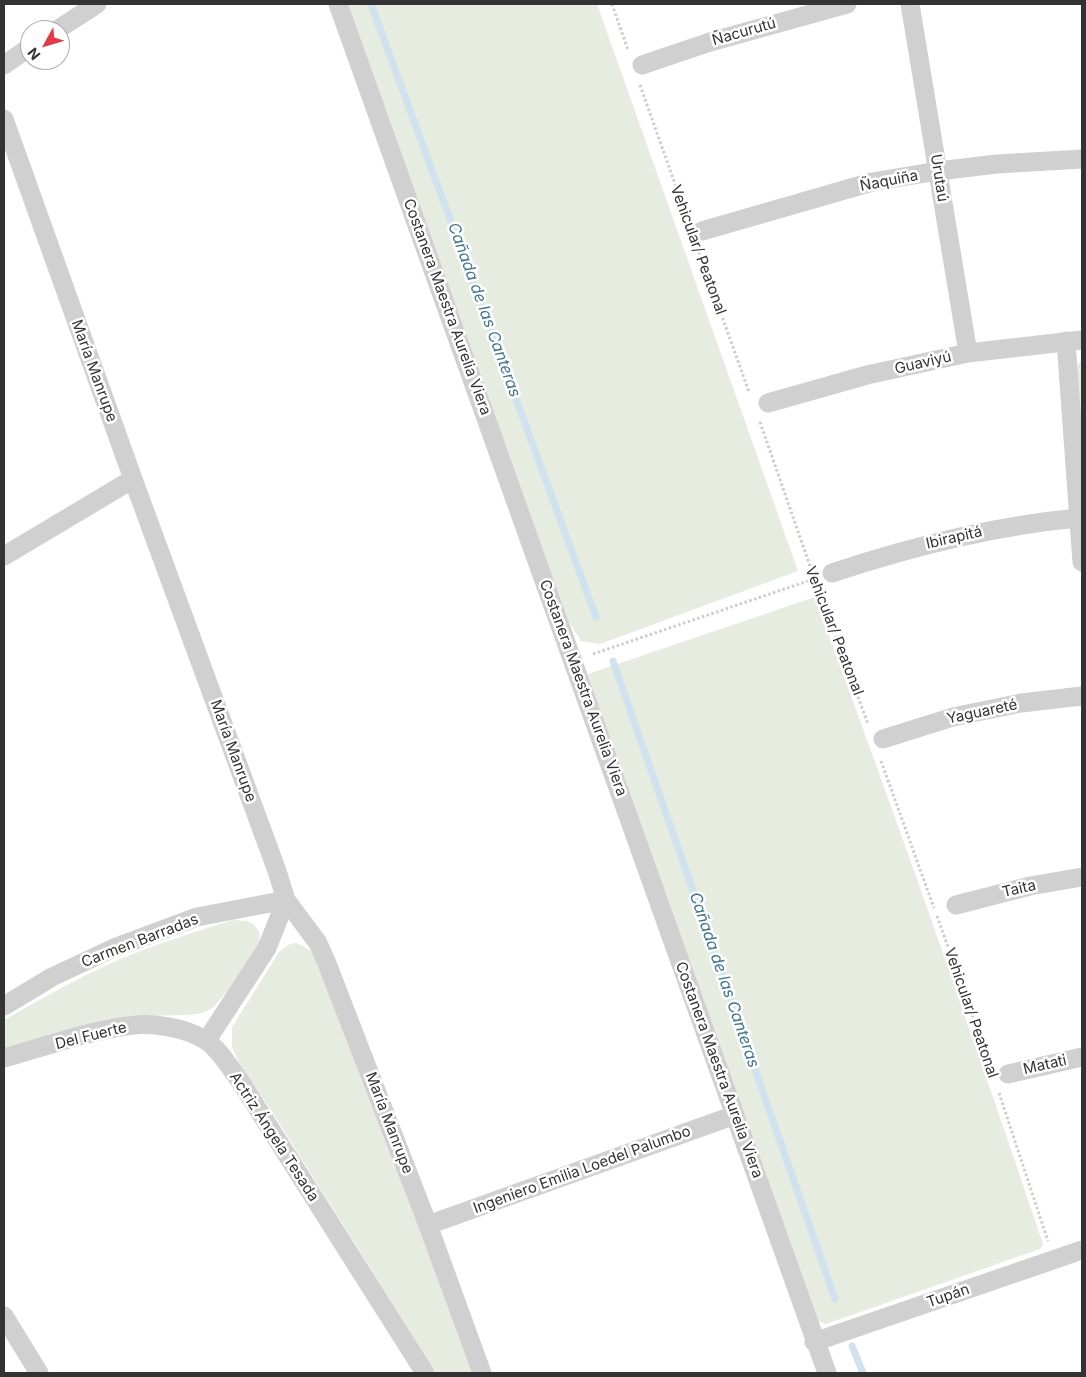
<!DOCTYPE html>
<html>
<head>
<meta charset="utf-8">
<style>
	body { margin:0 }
	#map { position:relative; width:1086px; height:1377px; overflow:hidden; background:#fff; font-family:Inter,sans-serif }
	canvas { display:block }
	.frame { position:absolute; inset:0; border:5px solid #333; pointer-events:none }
	.north { position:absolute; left:20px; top:20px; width:50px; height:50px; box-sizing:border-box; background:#fff; border:1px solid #adadad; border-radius:50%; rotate:231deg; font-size:14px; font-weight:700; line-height:20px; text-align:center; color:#333 }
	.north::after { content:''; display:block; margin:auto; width:18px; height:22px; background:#e63946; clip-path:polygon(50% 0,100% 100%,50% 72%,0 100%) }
</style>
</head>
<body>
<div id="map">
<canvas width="1086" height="1377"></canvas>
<div class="frame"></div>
<div class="north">N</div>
</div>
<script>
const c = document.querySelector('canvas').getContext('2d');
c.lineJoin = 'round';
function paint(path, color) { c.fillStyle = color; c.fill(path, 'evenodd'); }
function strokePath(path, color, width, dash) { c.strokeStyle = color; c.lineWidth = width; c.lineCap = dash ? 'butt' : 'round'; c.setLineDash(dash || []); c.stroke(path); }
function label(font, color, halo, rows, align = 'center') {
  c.font = font + ' Inter,sans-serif'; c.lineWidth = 5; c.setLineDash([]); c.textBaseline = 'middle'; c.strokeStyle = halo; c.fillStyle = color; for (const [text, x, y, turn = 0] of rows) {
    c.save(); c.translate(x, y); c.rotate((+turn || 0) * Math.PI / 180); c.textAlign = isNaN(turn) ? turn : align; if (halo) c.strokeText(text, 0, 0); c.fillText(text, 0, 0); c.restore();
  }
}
paint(new Path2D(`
	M 346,4 L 597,4 L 798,571 L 600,644 L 581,641 L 569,622 Z
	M 1082,359 L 1082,488 L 1077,366 Z
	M 815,597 C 894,812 970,1027 1043,1244 L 1040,1249 L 826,1324 L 814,1319 L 647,851 L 588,674 Z
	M 233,920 L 247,921 L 253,924 L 259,931 L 260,942 L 235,982 L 214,1007 L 203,1013 L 187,1015 L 143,1016 L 4,1051 L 4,1020 C 47,996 91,970 138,952 C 169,940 201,930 233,920 Z
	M 296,943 C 309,948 315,954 323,965 L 473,1373 L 436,1373 L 271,1110 L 241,1067 L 232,1047 L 232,1027 L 259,984 L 279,952 L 290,944 Z`), '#e6ecdf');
strokePath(new Path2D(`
	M 371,4 L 596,617
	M 613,661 L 835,1299
	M 852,1346 L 863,1373`), '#cfe2ee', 7);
strokePath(new Path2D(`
	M 612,4 L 628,50
	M 640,85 L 687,218
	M 699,252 L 749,392
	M 760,422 L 811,569
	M 818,589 L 868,724
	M 593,654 L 814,579
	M 881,761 L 934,908
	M 937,916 L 990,1065
	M 999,1093 L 1048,1241`), '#cdcdcd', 3, [2.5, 2.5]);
strokePath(new Path2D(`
	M 338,4 L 827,1373
	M 910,4 L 968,353
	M 57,30 L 97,4
	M 4,65 L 30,47
	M 642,65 L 710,42 L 847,4
	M 4,119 L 133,479 L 277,871 L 286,900 L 318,943 L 326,961 L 428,1225 L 482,1373
	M 702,231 L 872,182 L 938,171 L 997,164 L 1082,159
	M 1066,341 L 1082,562
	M 768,403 L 867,375 L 968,353 L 1082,340
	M 4,556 L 133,479
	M 832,573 C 913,546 993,526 1078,518
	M 883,739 L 953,717 L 1021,703 L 1082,696
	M 956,905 L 1030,886 L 1082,877
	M 4,1006 L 52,977 L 114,948 L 197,917 L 286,900
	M 207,1040 L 267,948 L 286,900
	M 4,1058 C 44,1047 85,1032 127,1026 C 151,1022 184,1027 205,1040 C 219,1048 232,1071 242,1084 L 425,1373
	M 1008,1074 L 1082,1057
	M 428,1225 L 735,1115
	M 4,1316 L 39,1373
	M 814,1342 L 1082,1250`), '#d0d0d0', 19);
label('15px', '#333', '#fff', [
	["Ñacurutú",744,32,-16],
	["Urutaú",939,178,81],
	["Ñaquiña",889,181,-11],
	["Vehicular/ Peatonal",698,250,70],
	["Costanera Maestra Aurelia Viera",447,307,70],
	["Guaviyú",923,363,-13],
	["María Manrupe",94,371,70],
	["Ibirapitá",954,538,-13],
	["Vehicular/ Peatonal",834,631,69],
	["Costanera Maestra Aurelia Viera",583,688,70],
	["Yaguareté",982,712,-12],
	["María Manrupe",233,751,70],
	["Taita",1019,889,-13],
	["Carmen Barradas",140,941,-21],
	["Vehicular/ Peatonal",971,1013,71],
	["Del Fuerte",91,1036,-14],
	["Matati",1045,1065,-13],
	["Costanera Maestra Aurelia Viera",719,1070,70],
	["María Manrupe",389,1123,69],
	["Actriz Ángela Tesada",274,1137,57],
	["Ingeniero Emilia Loedel Palumbo",582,1170,-20],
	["Tupán",948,1296,-19]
]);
label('italic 16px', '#3f7597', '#fff', [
	["Cañada de las Canteras",484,310,70],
	["Cañada de las Canteras",724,980,71]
]);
</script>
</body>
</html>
